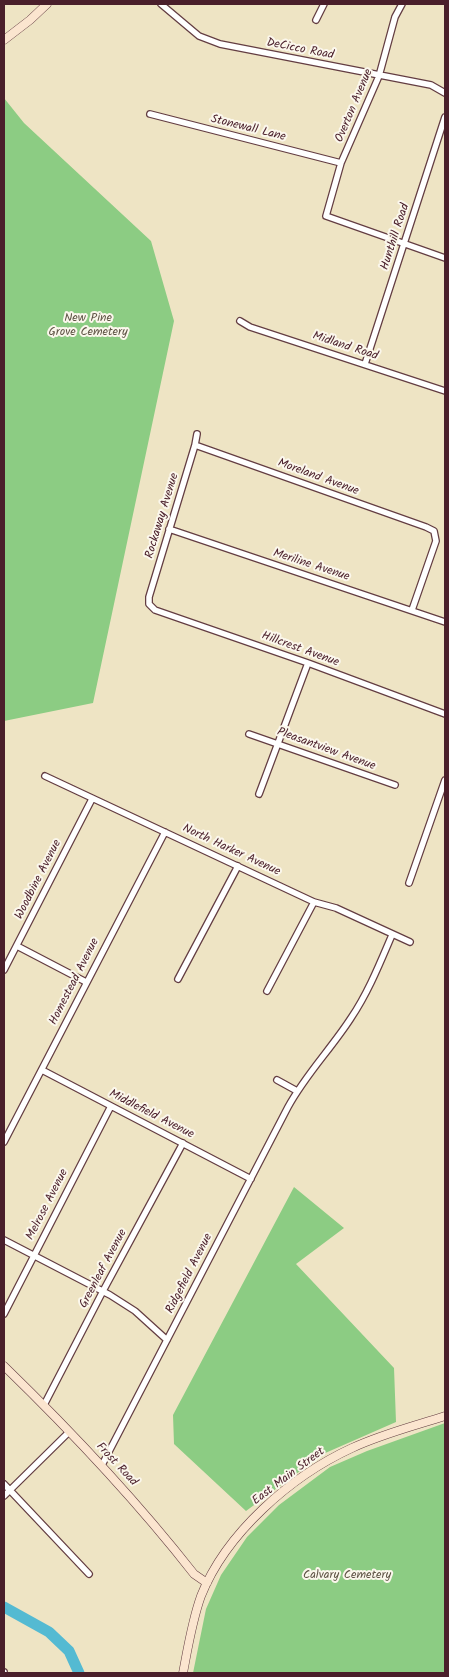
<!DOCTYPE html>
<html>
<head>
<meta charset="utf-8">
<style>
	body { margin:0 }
	#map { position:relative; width:449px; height:1677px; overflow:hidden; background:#eee4c4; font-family:Kalam,sans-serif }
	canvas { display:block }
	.frame { position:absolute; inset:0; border:5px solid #4a1f2b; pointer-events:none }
</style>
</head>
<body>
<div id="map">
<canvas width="449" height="1677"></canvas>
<div class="frame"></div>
</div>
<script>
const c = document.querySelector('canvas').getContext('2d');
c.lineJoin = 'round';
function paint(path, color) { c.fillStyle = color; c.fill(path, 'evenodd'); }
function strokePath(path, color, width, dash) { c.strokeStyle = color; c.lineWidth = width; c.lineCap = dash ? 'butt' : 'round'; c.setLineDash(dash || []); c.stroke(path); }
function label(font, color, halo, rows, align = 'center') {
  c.font = font + ' Kalam,sans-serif'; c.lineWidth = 4; c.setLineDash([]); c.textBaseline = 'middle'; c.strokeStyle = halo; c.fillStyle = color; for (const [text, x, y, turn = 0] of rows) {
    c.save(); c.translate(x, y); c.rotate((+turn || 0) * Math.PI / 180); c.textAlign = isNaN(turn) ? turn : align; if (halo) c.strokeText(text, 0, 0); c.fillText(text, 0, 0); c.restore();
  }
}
paint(new Path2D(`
	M 4,98 L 24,123 L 151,241 L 174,321 L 93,703 L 4,721 Z
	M 294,1187 L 344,1228 L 296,1264 L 394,1368 L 396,1422 L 323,1454 L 246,1511 L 174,1444 L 173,1415 Z
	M 445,1423 L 445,1673 L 193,1673 L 206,1609 L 221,1575 L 247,1537 L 279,1505 L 330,1467 L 367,1451 Z`), '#8ccc83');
strokePath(new Path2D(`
	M 4,1607 L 49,1632 L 69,1651 L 79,1673`), '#54bad2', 11);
const street = new Path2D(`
	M 161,4 L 199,36 L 220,44 L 431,85 L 445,93
	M 402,4 L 395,17 L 379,76 L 341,163 L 326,216 L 445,258
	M 316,20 L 324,4
	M 150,114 L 341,163
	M 240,321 L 250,327 L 445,391
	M 365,364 L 445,117
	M 197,434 L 195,445 L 149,597 L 149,604 L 155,610 L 308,663 L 445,714
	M 195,445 L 426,527 L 434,531 L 436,541 L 412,610
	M 169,529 L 445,622
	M 249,734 L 395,785
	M 45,776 L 314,902 L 336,908 L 410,942
	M 259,794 L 308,663
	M 409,883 L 445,780
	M 17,946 L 86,982
	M 4,970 L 92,799
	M 178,979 L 238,866
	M 267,991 L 314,902
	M 42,1070 L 251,1179
	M 277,1080 L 297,1091
	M 4,1142 L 165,832
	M 4,1240 L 110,1295 L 135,1311 L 167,1340
	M 4,1314 L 111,1106
	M 44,1405 L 103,1291 L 183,1143
	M 102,1465 L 288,1107 C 306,1074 331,1049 351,1018 C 368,993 380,963 392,935
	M 4,1484 L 89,1574
	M 4,1496 L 69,1432
	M 4,1672 L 4,1673`);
const secondary = new Path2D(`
	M 4,40 L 30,20 L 47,4
	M 4,1366 C 72,1432 136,1500 194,1574 L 207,1583
	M 183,1673 C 188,1647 192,1621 201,1596 C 226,1533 291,1476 352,1448 C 382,1434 414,1426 445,1416`);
strokePath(street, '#633d42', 8);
strokePath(secondary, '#633d42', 9);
strokePath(street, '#fff', 5.5);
strokePath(secondary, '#fbe5cf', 8);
label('12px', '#4a1f2b', '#fbf7ec', [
	["DeCicco Road",300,50,11],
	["Overton Avenue",355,106,-67],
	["Stonewall Lane",248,129,14],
	["Hunthill Road",396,237,-72],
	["Midland Road",345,347,18],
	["Moreland Avenue",318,478,20],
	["Rockaway Avenue",163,516,-73],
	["Meriline Avenue",311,566,18],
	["Hillcrest Avenue",300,650,20],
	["Pleasantview Avenue",326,750,20],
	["North Harker Avenue",231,851,25],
	["Woodbine Avenue",39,880,-63],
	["Homestead Avenue",75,982,-63],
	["Middlefield Avenue",151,1115,27],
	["Melrose Avenue",48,1205,-63],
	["Greenleaf Avenue",104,1269,-62],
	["Ridgefield Avenue",190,1274,-63],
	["Frost Road",116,1465,47],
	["East Main Street",289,1477,-37]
]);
label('12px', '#5e5345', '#fbf7ec', [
	["New Pine",88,319],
	["Grove Cemetery",88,333],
	["Calvary Cemetery",347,1576]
]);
</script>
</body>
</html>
